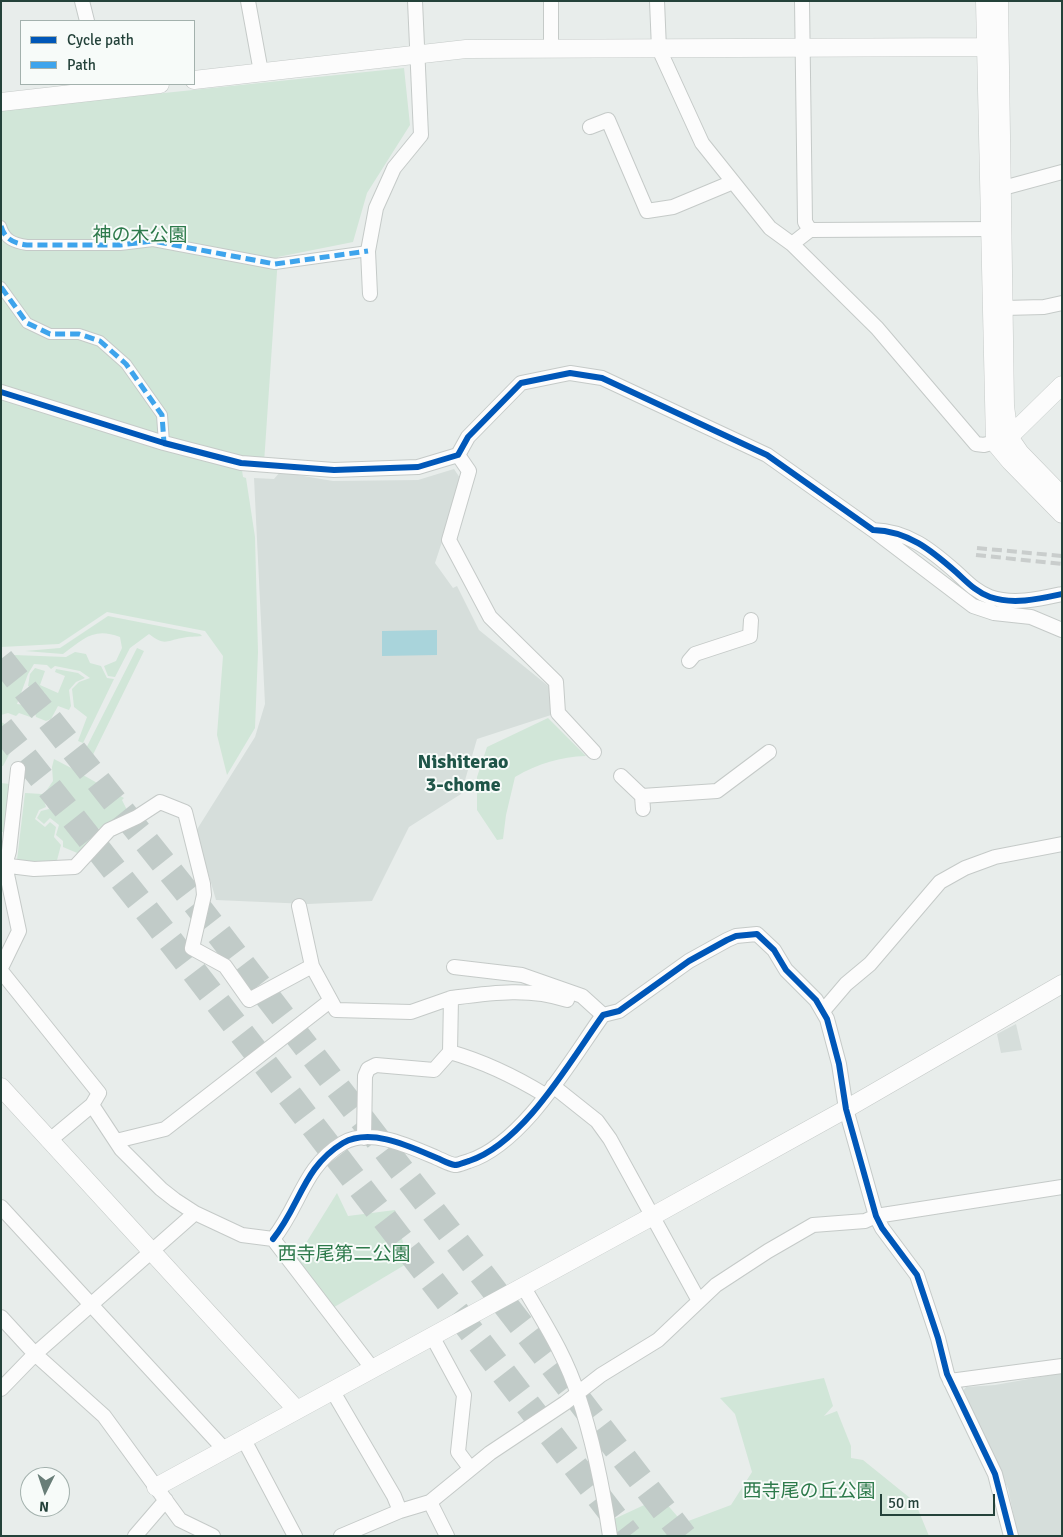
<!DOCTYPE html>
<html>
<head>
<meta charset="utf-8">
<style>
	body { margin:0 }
	#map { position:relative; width:1063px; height:1537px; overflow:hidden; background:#e8edeb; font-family:Signika,sans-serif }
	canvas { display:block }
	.frame { position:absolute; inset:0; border:2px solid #24423a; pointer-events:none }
	.legend { position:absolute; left:20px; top:20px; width:175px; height:65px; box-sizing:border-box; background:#f7fbf9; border:1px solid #a3b1ad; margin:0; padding:6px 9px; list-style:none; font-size:15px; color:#24423a }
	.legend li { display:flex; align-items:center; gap:10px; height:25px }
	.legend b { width:25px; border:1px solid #a3b1ad }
	.north { position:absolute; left:20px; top:1467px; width:50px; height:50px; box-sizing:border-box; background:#f7fbf9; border:1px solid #a3b1ad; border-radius:50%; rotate:184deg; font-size:14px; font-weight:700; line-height:20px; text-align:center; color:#24423a }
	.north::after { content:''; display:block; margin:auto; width:18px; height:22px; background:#697e78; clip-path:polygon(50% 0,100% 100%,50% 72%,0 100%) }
	.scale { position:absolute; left:880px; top:1494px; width:115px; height:22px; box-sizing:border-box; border:2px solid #24423a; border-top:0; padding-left:6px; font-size:15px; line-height:18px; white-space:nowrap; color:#24423a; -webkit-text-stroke:4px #f7fbf9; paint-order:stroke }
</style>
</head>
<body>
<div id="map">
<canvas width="1063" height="1537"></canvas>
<div class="frame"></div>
<ul class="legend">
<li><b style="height:6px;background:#0057b8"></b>Cycle path</li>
<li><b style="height:6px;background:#3ea4ec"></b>Path</li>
</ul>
<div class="north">N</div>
<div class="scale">50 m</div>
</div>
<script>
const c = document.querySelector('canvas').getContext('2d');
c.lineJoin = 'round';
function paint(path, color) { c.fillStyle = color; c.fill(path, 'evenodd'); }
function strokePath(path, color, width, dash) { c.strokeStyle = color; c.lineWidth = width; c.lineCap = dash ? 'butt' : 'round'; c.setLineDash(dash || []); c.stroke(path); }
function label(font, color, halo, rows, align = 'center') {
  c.font = font + ' Signika,"Noto Sans JP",sans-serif'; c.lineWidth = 4; c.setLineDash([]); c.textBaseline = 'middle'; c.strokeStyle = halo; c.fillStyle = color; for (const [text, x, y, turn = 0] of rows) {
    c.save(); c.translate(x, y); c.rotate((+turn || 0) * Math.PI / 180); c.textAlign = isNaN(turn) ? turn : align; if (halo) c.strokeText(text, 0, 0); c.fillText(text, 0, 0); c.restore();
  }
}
paint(new Path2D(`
	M 454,469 L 462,481 L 435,563 L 453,588 L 457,586 L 479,630 L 552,689 L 551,715 L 477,739 L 461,794 L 409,827 L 372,901 L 308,904 L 216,900 L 196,831 L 255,737 L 265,704 L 254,478 L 274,479 L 280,472 L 333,481 L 418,480 Z
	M 1016,1024 L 1022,1050 L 1001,1053 L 997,1034 Z
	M 1062,1373 L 1062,1536 L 1018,1536 L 1008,1489 L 963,1391 L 966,1387 L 995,1385 Z`), '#d6dedb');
paint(new Path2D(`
	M 404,68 L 410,125 L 367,193 L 353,242 L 278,257 L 264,463 L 241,463 L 243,477 L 246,478 L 255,537 L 258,652 L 255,728 L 227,775 L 217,735 L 223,656 L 205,631 L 107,612 L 59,644 L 1,647 L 1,110 Z
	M 108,616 L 200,634 L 202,636 C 196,637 189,636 182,638 C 165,641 165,646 149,634 L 130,648 L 115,677 L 108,676 L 104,666 L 116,661 L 122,648 L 120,637 C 93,627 84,639 63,654 L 25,651 L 60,648 Z
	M 137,648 L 144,651 L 83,775 L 124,798 L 122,800 L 129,814 L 98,829 L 82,855 L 63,847 L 63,841 L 56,835 L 59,825 L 50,818 L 44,824 L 37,818 L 41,811 L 49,809 L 44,794 L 53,781 L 52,767 L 54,759 L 75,770 Z
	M 75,652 L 86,654 L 90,663 L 101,666 L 107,678 L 114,679 L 83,743 L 78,741 L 87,717 L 74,707 L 72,689 L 79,682 L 90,678 L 80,671 L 55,666 L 51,669 L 47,665 L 34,664 L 28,674 L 17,704 L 31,706 L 33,718 L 19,713 L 16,716 L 8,713 L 1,715 L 1,677 L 14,655 L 66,657 Z
	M 35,668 L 45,671 L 40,685 L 58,693 L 65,676 L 55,672 L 56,669 L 78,673 L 85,678 L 76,682 L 69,690 L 71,706 L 69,710 L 58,706 L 51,719 L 46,721 L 36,717 L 33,705 L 42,699 L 45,693 L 28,686 L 30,674 Z
	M 548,718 L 586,756 C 560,757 539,763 515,777 L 506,815 L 503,839 L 497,840 L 477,810 L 477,777 L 487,747 Z
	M 1,722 L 21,732 L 3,766 L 1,766 Z
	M 1,783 L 10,784 L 4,832 L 1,832 Z
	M 25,793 L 42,794 L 46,807 L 39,810 L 35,819 L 45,827 L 50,822 L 56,827 L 54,837 L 61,845 L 56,864 L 31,864 L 17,860 Z
	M 337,1193 L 348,1216 L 395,1210 L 408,1263 L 331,1309 L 296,1259 Z
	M 824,1378 L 833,1406 L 824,1416 L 837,1411 L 851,1446 L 851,1458 L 863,1460 L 915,1502 L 929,1536 L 617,1536 L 614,1519 L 655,1500 L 653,1488 L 683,1523 L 731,1505 L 752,1472 L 735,1414 L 720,1398 Z`), '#d1e6d8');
paint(new Path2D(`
	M 437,630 L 437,655 L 382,656 L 382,631 Z`), '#a9d4db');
strokePath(new Path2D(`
	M 1,659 L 185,890 L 684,1536
	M 1,727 L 155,921 L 629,1536`), '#c1cbc8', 26, [26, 13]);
const pedestrian = new Path2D(`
	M 1,226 C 5,240 14,243 27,245 L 120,245 L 153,241 L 275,264 L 368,251
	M 1,287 L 27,323 L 50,334 L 79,334 L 100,341 L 126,364 L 162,415 L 164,443`);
const minor = new Path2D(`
	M 82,1 L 87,21
	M 248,1 L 261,72
	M 551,1 L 551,49
	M 657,1 L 659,49 L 702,143 L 770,228 L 792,244 L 877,328 L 976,444 L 984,445 L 1005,439
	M 802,1 L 805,222 L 810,230
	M 590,127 L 608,120 L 647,211 L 673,207 L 733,182
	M 1003,188 L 1062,172
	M 792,244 L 810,230 L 999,229
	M 370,294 L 368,251 L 376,208 L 394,168 L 421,135 L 415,1
	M 1004,308 L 1044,307 L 1062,303
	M 1,392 L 164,443 L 241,463 L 334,470 L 418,467 L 458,455 L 468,437 L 521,383 L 570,373 L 602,378 L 767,455 L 873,530 C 908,531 931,550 956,572 C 967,582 976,592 990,597 C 1013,605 1039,599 1062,594
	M 458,455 L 469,471 L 449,540 L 490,617 L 556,682 L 558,713 L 594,752
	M 873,530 L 973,606 L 994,613 L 1031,617 L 1062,630
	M 689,661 L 695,654 L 750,636 L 751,620
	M 621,776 L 642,796 L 717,791 L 769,752
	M 642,796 L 643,809
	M 1,865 L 34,869 L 75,867 L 109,830 L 137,817 L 160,802 L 185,812 L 203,884 L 204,895 L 192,948 L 225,966 L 249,1000 L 312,966
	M 299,906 L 312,966 L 336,1010 L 411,1012 L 451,998 L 450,1052 C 485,1062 514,1076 545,1095
	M 454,967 L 522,975 L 582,996 L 603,1015
	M 1,968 L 19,931 L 5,865 L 9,851 L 18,769
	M 1,971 L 99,1093 L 92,1105 L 50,1140
	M 451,998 C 490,993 529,987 567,1000
	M 823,1011 L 846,984 L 870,964 L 940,882 L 965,868 L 995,857 L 1062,844
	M 553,1086 L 597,1121 L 610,1139 L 699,1301
	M 92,1105 L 121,1149 L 161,1189 L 175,1200 L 195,1213 L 242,1235 L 273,1239 L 372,1368
	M 364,1138 L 365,1076 L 368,1069 L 376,1065 L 434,1070 L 450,1052
	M 116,1141 L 165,1129 L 330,1001
	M 1,1207 L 224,1449
	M 273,1239 C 300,1206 303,1167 343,1143 C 371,1127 411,1147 437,1158 C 442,1160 449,1164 455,1165 C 459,1165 465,1162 469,1161 C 524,1143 570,1061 603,1015 L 619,1011 L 689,961 L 727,940 L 736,936 L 757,934 L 774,950 L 786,970 L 816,1000 L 827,1019 L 839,1064 L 846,1109 L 876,1216 L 882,1228 L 917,1275 L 938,1338 L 947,1374 L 995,1474 L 1011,1536
	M 523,1286 C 543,1321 566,1356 578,1395 C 593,1440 603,1489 610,1536
	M 1,1317 L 35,1354 L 104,1416 L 180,1520 L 213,1536
	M 432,1336 L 464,1395 L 458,1452 L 470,1468
	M 950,1381 L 1062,1366
	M 1,1389 L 35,1354 L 195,1213
	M 332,1390 L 394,1496 L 400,1511
	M 243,1438 L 295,1536
	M 430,1502 L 447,1536
	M 135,1536 L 166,1500
	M 341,1536 L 400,1511 L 430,1502 L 490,1453 L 565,1403 L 601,1375 L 658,1340 L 716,1285 L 768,1251 L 813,1225 L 865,1221 L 876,1216 L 1062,1187`);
const tertiary = new Path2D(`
	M 985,1 L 995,443 L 1010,461 L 1062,514
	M 999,1 L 1005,406 L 1009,437 L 1020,453 L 1062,496
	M 194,80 L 466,49 L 999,47
	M 1,102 L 160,84
	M 1009,437 L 1062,385
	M 1,1087 L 296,1409
	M 156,1487 L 651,1217 L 846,1109 L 1062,984`);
strokePath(pedestrian, '#c5cac8', 12);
strokePath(minor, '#c5cac8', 16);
strokePath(tertiary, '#c5cac8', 19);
strokePath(pedestrian, '#fcfcfc', 10);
strokePath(minor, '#fcfcfc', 14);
strokePath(tertiary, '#fcfcfc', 18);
strokePath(new Path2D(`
	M 977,548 L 1062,556
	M 976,555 L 1062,564`), '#c9cdcc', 4, [10, 5]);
strokePath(new Path2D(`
	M 1,226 C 5,240 14,243 27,245 L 120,245 L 153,241 L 275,264 L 368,251
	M 1,287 L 27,323 L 50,334 L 79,334 L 100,341 L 126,364 L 162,415 L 164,443`), '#3ea4ec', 5, [10, 5]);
strokePath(new Path2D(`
	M 1,392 L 164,443 L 241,463 L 334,470 L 418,467 L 458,455 L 468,437 L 521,383 L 570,373 L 602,378 L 767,455 L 873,530 C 908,531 931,550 956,572 C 967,582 976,592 990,597 C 1013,605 1039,599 1062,594
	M 273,1239 C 300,1206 303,1167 343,1143 C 371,1127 411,1147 437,1158 C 442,1160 449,1164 455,1165 C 459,1165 465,1162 469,1161 C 524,1143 570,1061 603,1015 L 619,1011 L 689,961 L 727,940 L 736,936 L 757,934 L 774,950 L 786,970 L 816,1000 L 827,1019 L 839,1064 L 846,1109 L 876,1216 L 882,1228 L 917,1275 L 938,1338 L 947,1374 L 995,1474 L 1011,1536`), '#0057b8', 6);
label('19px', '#2d7a4b', '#f7fbf9', [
	["神の木公園",140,236],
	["西寺尾第二公園",344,1255],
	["西寺尾の丘公園",809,1492]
]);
label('bold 20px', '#1f5548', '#f7fbf9', [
	["Nishiterao",463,763],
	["3-chome",463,786]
]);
</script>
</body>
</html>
